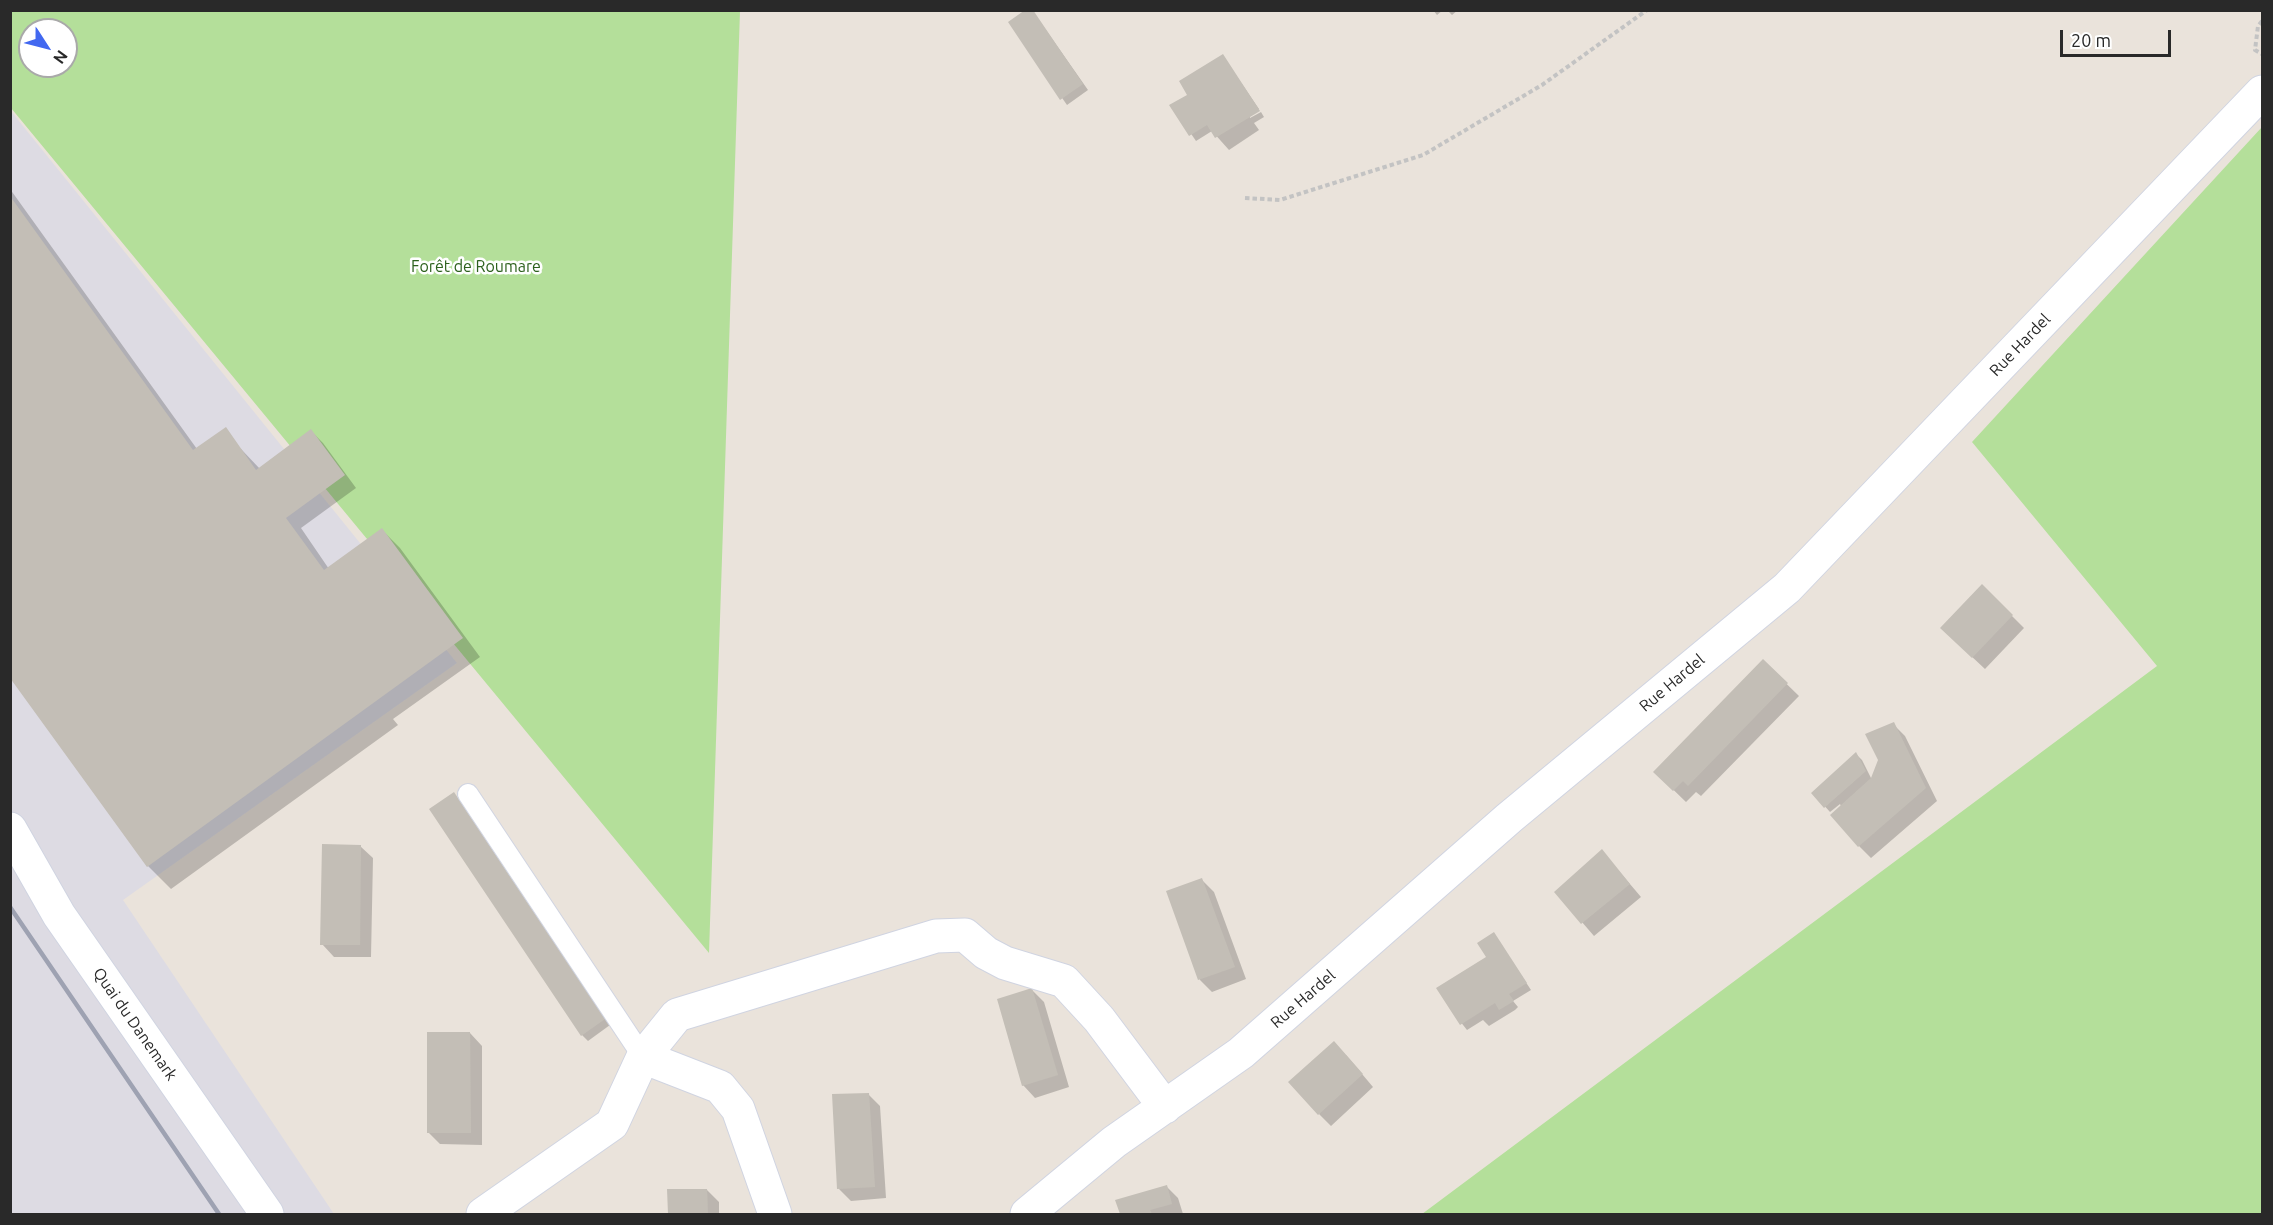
<!DOCTYPE html>
<html>
<head>
<meta charset="utf-8">
<style>
	body { margin:0 }
	#map { position:relative; width:2273px; height:1225px; overflow:hidden; background:#eae3db; font-family:Ubuntu,sans-serif }
	canvas { display:block }
	.frame { position:absolute; inset:0; border:12px solid #292929; pointer-events:none }
	.north { position:absolute; left:18px; top:18px; width:60px; height:60px; box-sizing:border-box; background:#fff; border:2px solid #a9a9a9; border-radius:50%; rotate:126deg; font-size:16px; font-weight:700; line-height:24px; text-align:center; color:#292929 }
	.north::after { content:''; display:block; margin:auto; width:21px; height:27px; background:#4268f0; clip-path:polygon(50% 0,100% 100%,50% 72%,0 100%) }
	.scale { position:absolute; left:2060px; top:30px; width:111px; height:27px; box-sizing:border-box; border:3px solid #292929; border-top:0; padding-left:8px; font-size:18px; line-height:21px; white-space:nowrap; color:#292929; -webkit-text-stroke:4px #fff; paint-order:stroke }
</style>
</head>
<body>
<div id="map">
<canvas width="2273" height="1225"></canvas>
<div class="frame"></div>
<div class="north">N</div>
<div class="scale">20 m</div>
</div>
<script>
const c = document.querySelector('canvas').getContext('2d');
c.lineJoin = 'round';
function paint(path, color) { c.fillStyle = color; c.fill(path, 'evenodd'); }
function strokePath(path, color, width, dash) { c.strokeStyle = color; c.lineWidth = width; c.lineCap = dash ? 'butt' : 'round'; c.setLineDash(dash || []); c.stroke(path); }
function label(font, color, halo, rows, align = 'center') {
  c.font = font + ' Ubuntu,sans-serif'; c.lineWidth = 5; c.setLineDash([]); c.textBaseline = 'middle'; c.strokeStyle = halo; c.fillStyle = color; for (const [text, x, y, turn = 0] of rows) {
    c.save(); c.translate(x, y); c.rotate((+turn || 0) * Math.PI / 180); c.textAlign = isNaN(turn) ? turn : align; if (halo) c.strokeText(text, 0, 0); c.fillText(text, 0, 0); c.restore();
  }
}
paint(new Path2D(`
	M 10,110 L 457,663 L 123,900 L 334,1214 L 11,1214 Z`), '#dddbe3');
paint(new Path2D(`
	M 10,11 L 740,11 L 709,953 L 11,108 ZM 30,30 L 66,30 L 66,66 L 30,66 Z
	M 2262,127 L 2262,1214 L 1422,1214 L 2157,666 L 1972,442 Z`), '#b4df9a');
paint(new Path2D(`
	M 1032,10 L 1088,90 L 1067,105 L 1010,23 Z
	M 1433,10 L 1443,10 L 1437,15 Z
	M 1447,10 L 1458,10 L 1452,15 Z
	M 1223,56 L 1259,109 L 1250,115 L 1250,118 L 1261,112 L 1264,117 L 1254,123 L 1259,130 L 1229,150 L 1212,131 L 1196,141 L 1172,106 L 1187,97 Z
	M 10,189 L 197,449 L 241,449 L 260,469 L 311,431 L 323,443 L 356,488 L 301,528 L 329,569 L 382,530 L 400,548 L 480,657 L 393,719 L 398,725 L 171,889 L 148,866 L 10,675 Z
	M 1982,586 L 2024,628 L 1985,669 L 1954,640 Z
	M 1763,661 L 1799,696 L 1701,796 L 1696,792 L 1686,802 L 1655,772 Z
	M 1893,724 L 1905,736 L 1937,801 L 1871,858 L 1859,846 L 1840,804 L 1830,812 L 1813,793 L 1856,754 L 1862,760 L 1872,780 Z
	M 453,794 L 610,1025 L 588,1041 L 582,1035 Z
	M 360,846 L 373,858 L 371,957 L 334,957 L 322,944 Z
	M 1602,851 L 1641,897 L 1594,936 L 1556,892 Z
	M 1202,880 L 1214,892 L 1246,979 L 1212,992 L 1200,980 L 1168,892 Z
	M 1494,934 L 1531,990 L 1513,1001 L 1518,1007 L 1515,1010 L 1489,1026 L 1483,1020 L 1467,1030 L 1456,1016 L 1488,958 Z
	M 1032,990 L 1044,1002 L 1069,1087 L 1035,1098 L 1023,1085 Z
	M 470,1033 L 482,1046 L 482,1145 L 440,1144 L 428,1132 Z
	M 1346,1055 L 1373,1087 L 1331,1126 L 1319,1114 Z
	M 868,1094 L 880,1106 L 886,1198 L 851,1201 L 839,1189 Z
	M 1166,1186 L 1178,1198 L 1183,1214 L 1121,1214 L 1117,1201 Z
	M 669,1190 L 707,1190 L 719,1202 L 719,1214 L 669,1214 Z`), '#0003');
paint(new Path2D(`
	M 1025,10 L 1033,10 L 1083,84 L 1060,100 L 1008,22 Z
	M 1223,54 L 1260,111 L 1215,138 L 1207,125 L 1189,136 L 1169,105 L 1187,95 L 1179,81 Z
	M 10,196 L 193,450 L 226,427 L 256,470 L 311,429 L 345,475 L 286,518 L 324,570 L 382,528 L 463,638 L 147,867 L 10,678 Z
	M 1982,584 L 2013,615 L 1972,658 L 1940,628 Z
	M 1763,659 L 1788,683 L 1688,786 L 1683,781 L 1673,791 L 1653,772 Z
	M 1894,722 L 1926,788 L 1858,847 L 1830,815 L 1871,778 L 1878,760 L 1865,734 Z
	M 1856,752 L 1866,771 L 1824,808 L 1811,793 Z
	M 454,792 L 605,1019 L 581,1036 L 429,809 Z
	M 322,844 L 361,845 L 360,945 L 320,945 Z
	M 1602,849 L 1630,884 L 1581,924 L 1554,892 Z
	M 1202,878 L 1235,967 L 1198,980 L 1166,891 Z
	M 1494,932 L 1527,983 L 1509,994 L 1514,1001 L 1499,1010 L 1495,1003 L 1460,1025 L 1436,988 L 1486,957 L 1477,943 Z
	M 1032,988 L 1058,1075 L 1022,1086 L 997,999 Z
	M 427,1032 L 470,1032 L 471,1133 L 427,1133 Z
	M 1334,1041 L 1363,1074 L 1318,1115 L 1288,1082 Z
	M 869,1093 L 875,1187 L 837,1189 L 832,1094 Z
	M 1167,1185 L 1172,1204 L 1150,1210 L 1152,1214 L 1120,1214 L 1115,1200 Z
	M 667,1189 L 707,1189 L 708,1214 L 668,1214 Z`), '#c3beb6');
const lane = new Path2D(`
	M 468,794 L 643,1057`);
const street = new Path2D(`
	M 643,1057 L 677,1015 L 936,936 L 965,935 L 986,953 L 1005,963 L 1064,981 L 1099,1019 L 1165,1107
	M 483,1214 L 612,1124 L 643,1057 L 720,1087 L 738,1109 L 775,1214
	M 1027,1214 L 1114,1142 L 1241,1053 L 1509,818 L 1787,588 L 2262,92`);
const secondary = new Path2D(`
	M 10,829 L 59,915 L 267,1214`);
strokePath(lane, '#d0d4e1', 22);
strokePath(street, '#d0d4e1', 35);
strokePath(secondary, '#d0d4e1', 35);
strokePath(new Path2D(`
	M 2262,21 L 2258,26 L 2255,50 L 2262,54
	M 1245,198 L 1280,200 L 1423,155 L 1542,85 L 1647,10`), '#c3c3c3', 4, [4.5, 3]);
strokePath(lane, '#fff', 20);
strokePath(street, '#fff', 33);
strokePath(secondary, '#fff', 33);
strokePath(new Path2D(`
	M 10,907 L 219,1214`), '#9ea2b2', 4.5);
label('16px', '#2d611d', '#fff', [
	["Forêt de Roumare",476,267]
]);
label('16px', '#292929', '#fff', [
	["Rue Hardel",2020,345,-46],
	["Rue Hardel",1672,683,-40],
	["Rue Hardel",1303,999,-41],
	["Quai du Danemark",135,1024,55]
]);
</script>
</body>
</html>
